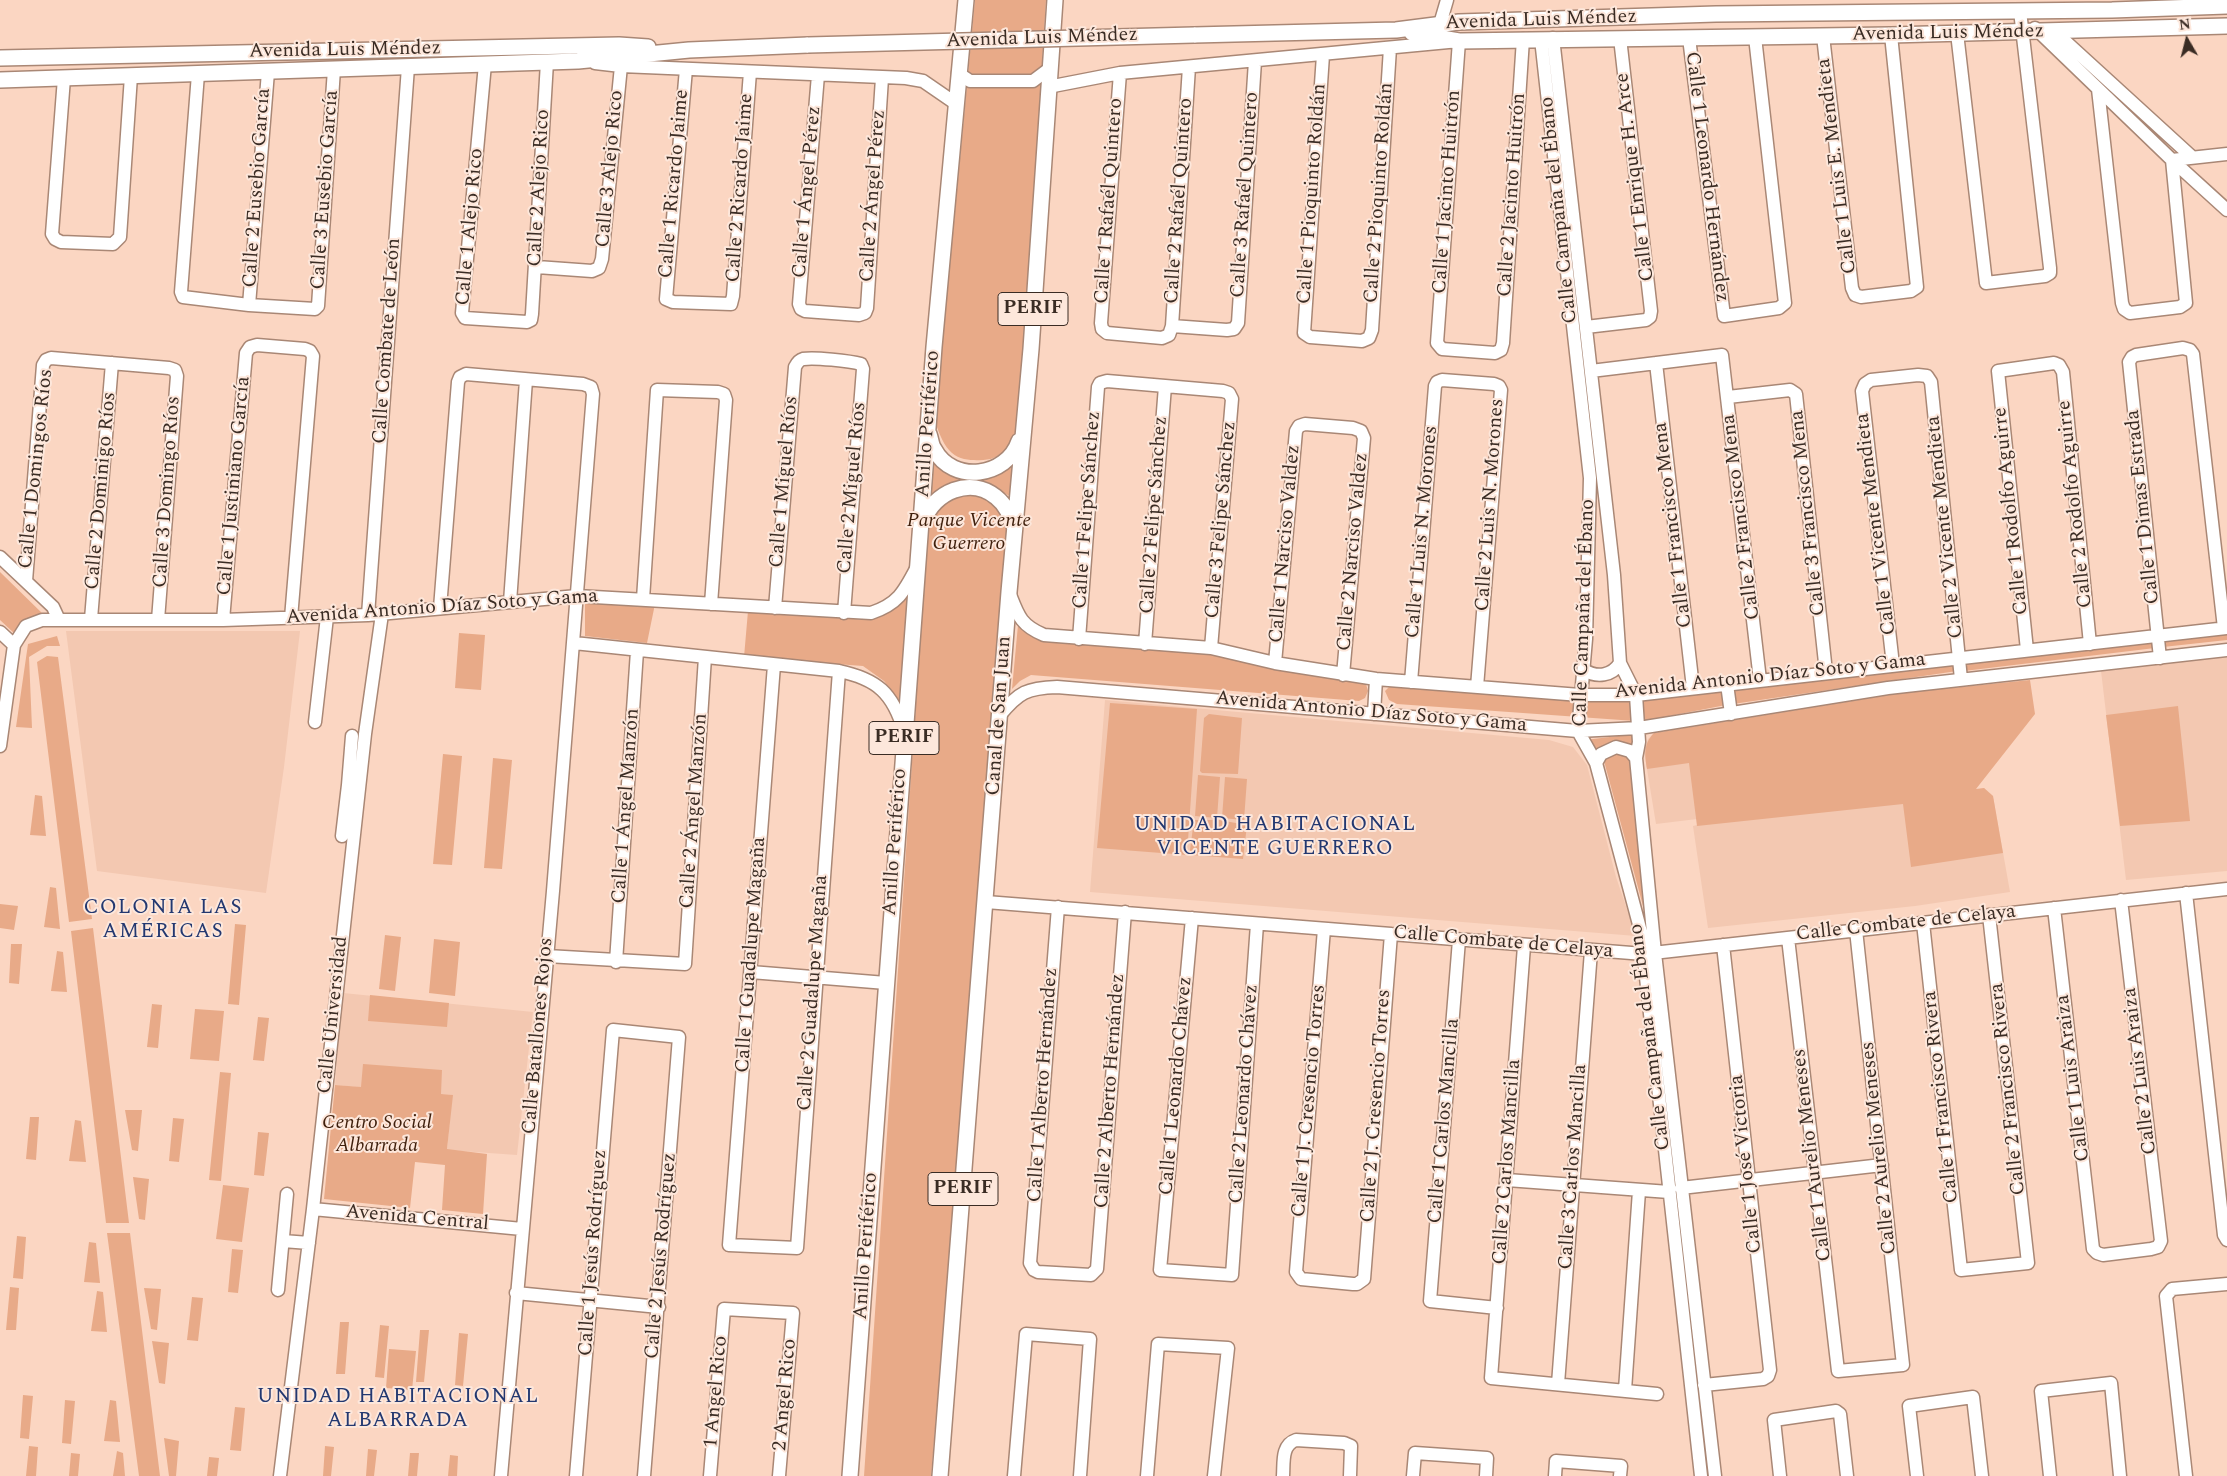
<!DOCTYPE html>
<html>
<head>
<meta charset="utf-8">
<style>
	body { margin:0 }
	#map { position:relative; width:2227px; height:1476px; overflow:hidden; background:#fbd6c2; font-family:Spectral,serif }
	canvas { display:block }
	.north { position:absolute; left:2162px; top:15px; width:50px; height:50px; -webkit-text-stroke:4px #fde7db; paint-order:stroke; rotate:352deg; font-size:14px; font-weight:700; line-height:20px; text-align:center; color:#3a2c24 }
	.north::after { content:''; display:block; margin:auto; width:18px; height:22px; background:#3a2c24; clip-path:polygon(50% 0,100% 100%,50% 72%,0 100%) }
</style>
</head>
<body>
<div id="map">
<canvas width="2227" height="1476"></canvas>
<div class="north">N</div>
</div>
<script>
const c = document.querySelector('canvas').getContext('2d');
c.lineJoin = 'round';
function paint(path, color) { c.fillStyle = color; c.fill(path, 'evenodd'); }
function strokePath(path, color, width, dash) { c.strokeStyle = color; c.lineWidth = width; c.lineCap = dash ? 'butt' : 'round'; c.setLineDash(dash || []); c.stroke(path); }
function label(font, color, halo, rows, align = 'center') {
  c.font = font + ' Spectral,serif'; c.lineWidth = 4; c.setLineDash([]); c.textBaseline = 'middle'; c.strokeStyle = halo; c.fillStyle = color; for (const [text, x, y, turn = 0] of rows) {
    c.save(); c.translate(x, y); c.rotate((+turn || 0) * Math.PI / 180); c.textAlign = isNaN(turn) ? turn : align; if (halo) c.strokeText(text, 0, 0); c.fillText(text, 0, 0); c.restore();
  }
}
paint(new Path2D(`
	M 66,631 L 300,631 L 284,767 L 266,893 L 97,871 Z
	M 2227,656 L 2227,871 L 2126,880 L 2101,671 Z
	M 1902,693 L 1976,790 L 1984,788 L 1993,796 L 2010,892 L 1915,906 L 1708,928 L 1693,826 L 1697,825 L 1697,819 L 1656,824 L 1644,751 L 1648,739 L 1654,733 Z
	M 1105,700 L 1549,740 L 1573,747 L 1587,765 L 1616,877 L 1636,936 L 1090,892 Z
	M 343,993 L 533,1012 L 517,1155 L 447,1150 L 452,1095 L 335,1085 Z`), '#f3c8b1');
paint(new Path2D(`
	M 975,0 L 1046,0 L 1019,426 C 1010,449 1001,462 974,460 C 965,460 956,458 949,450 C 942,442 939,432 935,422 Z
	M 933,460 L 997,474 L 1013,464 L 1011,497 L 1001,491 L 939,491 L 928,497 Z
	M 955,491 L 991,496 L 1011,527 L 931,1476 L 864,1476 L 928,524 L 932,511 Z
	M 0,572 L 45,616 L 15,634 L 0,620 Z
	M 908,594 L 900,702 L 884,681 L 863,666 L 744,657 L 748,611 L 869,620 L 889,610 Z
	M 585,599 L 655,604 L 647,643 L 585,636 Z
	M 1018,625 L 1035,635 L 1207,649 L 1360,679 L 1366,684 L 1368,691 L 1365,698 L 1359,701 L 1031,675 L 1020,681 L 1012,689 Z
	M 2227,629 L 2227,640 L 2163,647 L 2161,637 Z
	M 459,633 L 485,635 L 481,690 L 455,688 Z
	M 57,636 L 60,646 L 47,646 L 29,657 L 32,728 L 16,727 L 28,644 Z
	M 2154,638 L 2155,648 L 1964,671 L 1963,659 Z
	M 47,656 L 58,657 L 92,919 L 69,922 L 37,662 Z
	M 1956,659 L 1957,671 L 1733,704 L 1730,684 Z
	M 2030,680 L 2035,714 L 1976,789 L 1984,788 L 1993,796 L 2003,853 L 1911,867 L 1903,804 L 1697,826 L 1689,763 L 1647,769 C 1645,755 1643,744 1654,733 L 1902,693 Z
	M 1391,685 L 1633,700 L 1635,721 L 1397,704 L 1389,700 L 1385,691 Z
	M 1723,685 L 1726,705 L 1643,721 L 1640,695 Z
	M 1110,703 L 1197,709 L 1187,855 L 1097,848 Z
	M 2178,706 L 2190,821 L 2120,826 L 2106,715 Z
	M 1209,714 L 1242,718 L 1238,774 L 1202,773 L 1200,771 L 1204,718 Z
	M 1634,734 L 1633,748 C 1619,742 1605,743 1595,754 L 1585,740 Z
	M 1615,749 L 1630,757 L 1650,932 L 1604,761 Z
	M 443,754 L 462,756 L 452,865 L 433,864 Z
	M 493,758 L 512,760 L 502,869 L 484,868 Z
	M 1198,775 L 1220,777 L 1217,818 L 1195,816 Z
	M 1225,777 L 1247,779 L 1244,820 L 1222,818 Z
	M 35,795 L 42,796 L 46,836 L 30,835 Z
	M 1194,820 L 1219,820 L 1247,825 L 1243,859 L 1192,855 L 1190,850 Z
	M 50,887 L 56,888 L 60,929 L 44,927 Z
	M 0,904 L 18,906 L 14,930 L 0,928 Z
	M 235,924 L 246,925 L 239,1005 L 228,1004 Z
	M 93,928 L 129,1223 L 106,1223 L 71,931 Z
	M 385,935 L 401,937 L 395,991 L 379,989 Z
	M 434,939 L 460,942 L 455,996 L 429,993 Z
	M 11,944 L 22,944 L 19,984 L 9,983 Z
	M 57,951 L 63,952 L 67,992 L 51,991 Z
	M 370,995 L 449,1003 L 447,1027 L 368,1021 Z
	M 152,1004 L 162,1005 L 158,1048 L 147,1047 Z
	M 195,1009 L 224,1011 L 219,1061 L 190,1059 Z
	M 258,1017 L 269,1018 L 264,1061 L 253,1060 Z
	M 363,1064 L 442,1070 L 441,1094 L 453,1095 L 447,1149 L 487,1154 L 483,1214 L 442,1210 L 445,1165 L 415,1162 L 410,1208 L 324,1199 L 335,1085 L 361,1087 Z
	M 220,1072 L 231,1073 L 221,1181 L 209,1180 Z
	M 125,1110 L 142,1110 L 138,1151 L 132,1150 Z
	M 30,1117 L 39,1117 L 36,1160 L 26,1159 Z
	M 173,1118 L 184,1119 L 179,1162 L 169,1161 Z
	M 75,1120 L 81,1121 L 86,1162 L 69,1161 Z
	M 258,1132 L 269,1133 L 264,1176 L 254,1175 Z
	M 133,1177 L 149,1179 L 145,1220 L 139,1219 Z
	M 223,1185 L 249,1188 L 242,1242 L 216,1239 Z
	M 107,1233 L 130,1233 L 160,1476 L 139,1476 Z
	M 17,1236 L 26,1237 L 23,1279 L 13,1278 Z
	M 89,1242 L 96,1243 L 100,1283 L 84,1282 Z
	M 232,1249 L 243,1250 L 238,1293 L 228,1292 Z
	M 10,1287 L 19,1288 L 16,1330 L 6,1330 Z
	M 144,1288 L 161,1289 L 157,1330 L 151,1329 Z
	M 97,1291 L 103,1292 L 107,1332 L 91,1331 Z
	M 192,1297 L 203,1298 L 198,1341 L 187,1340 Z
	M 340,1322 L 349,1322 L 345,1374 L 336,1374 Z
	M 380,1325 L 389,1326 L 384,1378 L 375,1377 Z
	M 420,1330 L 429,1330 L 424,1382 L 416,1382 Z
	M 459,1333 L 468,1334 L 463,1386 L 455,1385 Z
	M 152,1341 L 169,1343 L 165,1384 L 159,1383 Z
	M 389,1349 L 416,1351 L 412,1390 L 386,1388 Z
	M 23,1395 L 33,1396 L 29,1439 L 20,1438 Z
	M 65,1400 L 75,1401 L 71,1444 L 62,1443 Z
	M 110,1400 L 116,1401 L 120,1442 L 104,1441 Z
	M 235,1407 L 245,1408 L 241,1451 L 230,1450 Z
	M 164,1438 L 179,1441 L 176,1476 L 169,1476 Z
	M 29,1446 L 38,1447 L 36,1476 L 26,1476 Z
	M 325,1446 L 334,1447 L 331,1476 L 323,1476 Z
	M 368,1449 L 377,1450 L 374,1476 L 366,1476 Z
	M 117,1451 L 123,1453 L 125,1476 L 113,1476 Z
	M 71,1453 L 80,1454 L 78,1476 L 69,1476 Z
	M 410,1453 L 419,1453 L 417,1476 L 408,1476 Z
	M 450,1455 L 458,1456 L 457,1476 L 448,1476 Z
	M 209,1457 L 219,1458 L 217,1476 L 207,1476 Z`), '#e8aa88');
const minor = new Path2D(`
	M 1440,24 L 1447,0
	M 2035,28 L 2172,160 L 2227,210
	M 2054,31 L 2192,157
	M 1957,33 L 1986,283 L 2045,276 L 2050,273 L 2050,268 L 2020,11
	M 1823,36 L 1852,288 L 1855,295 L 1861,297 L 1911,291 L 1917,287 L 1891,35
	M 1553,38 L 1614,575 L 1620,663 L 1636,695 L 1639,742 L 1636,758 L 1655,953 L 1715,1476
	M 1689,38 L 1724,316 L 1779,308 L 1785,303 L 1755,37
	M 1541,39 L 1590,478 L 1586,639 L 1578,731 L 1596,763 L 1641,932 L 1701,1476
	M 1323,55 L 1304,333 L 1310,337 L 1362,341 L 1369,338 L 1372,330 L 1390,48
	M 595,63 L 621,66 L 906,78 L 923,81 L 955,103
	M 485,64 L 462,313 L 465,318 L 527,322 L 531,320 L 532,314 L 547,62
	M 686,69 L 666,299 L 673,302 L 731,304 L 733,296 L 750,72
	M 958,73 L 970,81 L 1033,81 L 1049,69
	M 1120,73 L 1101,323 L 1102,329 L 1107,333 L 1162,338 L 1169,335 L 1172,326 L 1189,67
	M 198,74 L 181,292 L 183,297 L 249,305 L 315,309 L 318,306 L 334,69
	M 818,75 L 799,304 L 801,309 L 805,311 L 859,315 L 865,313 L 867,308 L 882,78
	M 64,78 L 52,234 L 55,239 L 61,242 L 113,244 L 120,237 L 131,76
	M 1048,87 L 1120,73 L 1459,41 L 1437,343 L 1442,349 L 1495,353 L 1501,350 L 1503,343 L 1523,39
	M 2098,89 L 2122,303 L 2124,309 L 2130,313 L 2180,307 L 2186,303 L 2172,160 L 2227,154
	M 537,267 L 592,271 L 599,268 L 602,259 L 621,66
	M 249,305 L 268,72
	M 1172,326 L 1227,330 L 1234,329 L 1238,323 L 1255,61
	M 1586,327 L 1646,320 L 1650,317 L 1651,311 L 1620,38
	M 1656,363 L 1693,688
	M 1591,371 L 1722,355 L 1760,680
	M 1728,397 L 1790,390 L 1796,394 L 1826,672
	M 0,557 L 53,607 L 59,620
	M 26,581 L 43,365 L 46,360 L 51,358 L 169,368 L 175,370 L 177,376 L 158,620
	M 1009,592 C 1018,615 1020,625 1044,635 L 1211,648 L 1275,663 L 1376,679 L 1580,695 L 1636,695 L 2227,628
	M 643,599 L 657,390 L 718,392 L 724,394 L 726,400 L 711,604
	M 510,602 L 526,380
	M 440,608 L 458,382 L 460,377 L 466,374 L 583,384 L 591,387 L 593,394 L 553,891 L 501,1476
	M 775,608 L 795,367 C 797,363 799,360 803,359 C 814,357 850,361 861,364 L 863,369 L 844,613
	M 368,615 L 408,67
	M 91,619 L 112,363
	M 223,620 L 246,353 L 250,347 L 257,345 L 305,349 L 310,351 L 313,356 L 291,618
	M 0,632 L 14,645
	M 1079,639 L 1098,387 L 1100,383 L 1107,381 L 1223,391 L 1229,393 L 1232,399 L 1211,648
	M 574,643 L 839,671 C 877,679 893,693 904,731
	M 1145,644 L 1165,386
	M 2027,650 L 1998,371 L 2054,363 L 2059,365 L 2063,372 L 2090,644
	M 2160,658 L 2129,362 L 2132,357 L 2136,355 L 2183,348 L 2190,350 L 2193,354 L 2224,628
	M 1275,663 L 1296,431 L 1299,426 L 1305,424 L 1353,428 L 1361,431 L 1364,438 L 1343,675
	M 774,665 L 729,1245 L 797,1248 L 839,671
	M 1893,665 L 1862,391 L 1865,384 L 1871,380 L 1918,375 L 1927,376 L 1931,382 L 1961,679
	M 1584,670 C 1597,678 1612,676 1620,663
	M 1411,682 L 1435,386 L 1437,382 L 1442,380 L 1494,384 L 1499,386 L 1501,390 L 1477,687
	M 1727,684 L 1731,714
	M 1374,714 L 1376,679
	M 1000,715 C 1019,692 1027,688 1057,687 L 1578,731 L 1639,728 L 1888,688 L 2227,650
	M 315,722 L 327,617
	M 352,736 L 348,785 L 359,787
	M 0,746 L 14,645 L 26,626 L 42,620 L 223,620 L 368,615 L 577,596 L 871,613 C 898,604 904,592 917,567
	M 1596,763 L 1601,754 L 1616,747 L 1630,751 L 1636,758
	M 342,836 L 348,785
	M 2186,893 L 2224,1235 L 2227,1240
	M 986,902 L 1644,954 L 2227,889
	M 1058,907 L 1030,1263 L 1034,1270 L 1038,1272 L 1091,1275 L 1097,1269 L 1125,912
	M 2054,908 L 2093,1249 L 2097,1253 L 2103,1255 L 2151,1249 L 2158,1247 L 2161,1241 L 2121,900
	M 1192,918 L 1160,1270 L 1232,1275 L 1257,924
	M 1923,923 L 1961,1270 L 2028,1263 L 1989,915
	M 1324,929 L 1296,1272 L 1301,1279 L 1353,1284 L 1357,1284 L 1364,1279 L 1391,934
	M 1788,938 L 1838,1371 L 1903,1365 L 1856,930
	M 1459,940 L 1430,1301 L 1497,1308
	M 1524,946 L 1491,1378 L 1657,1394
	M 547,956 L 685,964 L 705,657
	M 616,962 L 637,651
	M 751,972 L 886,983
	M 1507,1180 L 1669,1192
	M 1681,1188 L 1882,1165
	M 313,1209 L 522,1229
	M 283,1241 L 309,1243
	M 278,1290 L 287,1194
	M 516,1293 L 659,1307
	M 1558,1384 L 1591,951
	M 1704,1385 L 1763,1379 L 1768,1376 L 1770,1370 L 1723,945
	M 1625,1390 L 1639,1191
	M 280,1476 L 313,1209 L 365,734 L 382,614
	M 576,1476 L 613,1030 L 679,1037 L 644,1476
	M 710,1476 L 724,1309 L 793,1313 L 779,1476
	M 1014,1476 L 1026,1334 L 1090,1339 L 1080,1476
	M 1147,1476 L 1158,1344 L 1228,1348 L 1214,1476
	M 1283,1476 C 1284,1463 1281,1445 1296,1440 L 1344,1443 L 1351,1446 L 1350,1476
	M 1413,1476 L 1415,1453 L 1487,1458 L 1486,1476
	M 1555,1476 L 1556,1461 L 1621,1466 L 1620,1476
	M 1780,1476 L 1774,1420 L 1836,1411 L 1840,1414 L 1847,1476
	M 1917,1476 L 1909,1406 L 1973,1397 L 1982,1476
	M 2050,1476 L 2041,1391 L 2111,1383 L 2120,1476
	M 2186,1476 L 2166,1296 L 2172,1289 L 2227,1284`);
const major = new Path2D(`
	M 1412,33 L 1459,41 L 1891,35 L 2227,26
	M 1194,35 L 1396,30 L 1459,22 L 1716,14 L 2112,10 L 2227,6
	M 0,58 L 619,45 L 648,47
	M 0,80 L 578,61 L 689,50 L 808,45
	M 929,434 C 931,439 931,445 934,449 C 953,485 1007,477 1019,441
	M 924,521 C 933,492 971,476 996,497 C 1006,505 1010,515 1014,526
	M 850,1476 L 934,347 L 966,0
	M 940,1476 L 1009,592 L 1031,349 L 1055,0`);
strokePath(minor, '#a98775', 15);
strokePath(major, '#a98775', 18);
strokePath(minor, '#fff', 12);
strokePath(major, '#fff', 15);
const majorBridge = new Path2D(`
	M 808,45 L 1194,35`);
strokePath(majorBridge, '#a98775', 18, []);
strokePath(majorBridge, '#fff', 15);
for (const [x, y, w] of [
	[1033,309,70],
	[904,738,70],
	[963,1189,70]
]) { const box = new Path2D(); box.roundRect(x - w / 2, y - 16.5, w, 33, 4); c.fillStyle = '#fde7db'; c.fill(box); strokePath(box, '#3a2c24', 1); }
label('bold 19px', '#3a2c24', null, [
	["PERIF",1033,309],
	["PERIF",904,738],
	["PERIF",963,1189]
]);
label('20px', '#3a2c24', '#fde7db', [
	["Avenida Luis Méndez",1541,21,-2],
	["Avenida Luis Méndez",1948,34,-1],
	["Avenida Luis Méndez",1042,39,-2],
	["Avenida Luis Méndez",345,51,-1],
	["Calle 1 Luis E. Mendieta",1838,166,-97],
	["Calle 3 Alejo Rico",611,169,-85],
	["Calle 1 Enrique H. Arce",1636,177,-97],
	["Calle 1 Leonardo Hernández",1706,177,83],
	["Calle 1 Ricardo Jaime",675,184,-85],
	["Calle 2 Eusebio García",258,188,-86],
	["Calle 2 Alejo Rico",540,188,-87],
	["Calle 2 Ricardo Jaime",741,188,-86],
	["Calle 3 Eusebio García",326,190,-86],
	["Calle 1 Ángel Pérez",808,192,-85],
	["Calle 1 Jacinto Huitrón",1448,192,-86],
	["Calle 2 Pioquinto Roldán",1380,193,-86],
	["Calle 1 Pioquinto Roldán",1313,194,-86],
	["Calle 3 Rafaél Quintero",1246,195,-86],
	["Calle 2 Jacinto Huitrón",1513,195,-86],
	["Calle 2 Ángel Pérez",874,196,-86],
	["Calle 1 Rafaél Quintero",1110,201,-86],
	["Calle 2 Rafaél Quintero",1180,201,-86],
	["Calle Campaña del Ébano",1560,210,-96],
	["Calle 1 Alejo Rico",471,227,-85],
	["Calle Combate de León",388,341,-86],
	["Anillo Periférico",929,424,-86],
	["Calle 1 Domingos Ríos",37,469,-84],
	["Calle 1 Miguel Ríos",785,482,-85],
	["Calle 1 Justiniano García",235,486,-85],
	["Calle 2 Miguel Ríos",853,488,-85],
	["Calle 2 Dominigo Ríos",102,491,-85],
	["Calle 3 Domingo Ríos",168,492,-86],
	["Calle 2 Rodolfo Aguirre",2076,504,-96],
	["Calle 2 Luis N. Morones",1491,505,-86],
	["Calle 1 Dimas Estrada",2144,507,-96],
	["Calle 1 Felipe Sánchez",1088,510,-86],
	["Calle 1 Rodolfo Aguirre",2012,511,-96],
	["Calle 3 Francisco Mena",1809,513,-96],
	["Calle 2 Felipe Sánchez",1155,515,-86],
	["Calle 2 Francisco Mena",1742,517,-97],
	["Calle 3 Felipe Sánchez",1222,520,-85],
	["Calle 1 Vicente Mendieta",1877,524,-97],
	["Calle 1 Francisco Mena",1674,525,-97],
	["Calle 2 Vicente Mendieta",1946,527,-96],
	["Calle 1 Luis N. Morones",1423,532,-85],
	["Calle 1 Narciso Valdez",1286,544,-85],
	["Calle 2 Narciso Valdez",1354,552,-85],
	["Avenida Antonio Díaz Soto y Gama",442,608,-4],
	["Calle Campaña del Ébano",1585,613,-88],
	["Avenida Antonio Díaz Soto y Gama",1770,677,-6],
	["Avenida Antonio Díaz Soto y Gama",1371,713,5],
	["Canal de San Juan",1000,716,-86],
	["Calle 1 Ángel Manzón",627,806,-86],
	["Calle 2 Ángel Manzón",695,811,-86],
	["Anillo Periférico",896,842,-86],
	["Calle Combate de Celaya",1906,924,-6],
	["Calle Combate de Celaya",1503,943,5],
	["Calle 1 Guadalupe Magaña",752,955,-86],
	["Calle 2 Guadalupe Magaña",814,993,-86],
	["Calle Universidad",334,1015,-84],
	["Calle Batallones Rojos",539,1036,-85],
	["Calle Campaña del Ébano",1651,1037,-97],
	["Calle 2 Luis Araiza",2141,1071,-97],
	["Calle 1 Luis Araiza",2074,1078,-97],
	["Calle 1 Alberto Hernández",1044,1085,-86],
	["Calle 1 Leonardo Chávez",1177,1086,-85],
	["Calle 2 Francisco Rivera",2009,1089,-96],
	["Calle 2 Alberto Hernández",1111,1091,-86],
	["Calle 2 Leonardo Chávez",1245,1094,-86],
	["Calle 1 Francisco Rivera",1942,1097,-96],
	["Calle 1 J. Cresencio Torres",1310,1101,-85],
	["Calle 2 J. Cresencio Torres",1377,1106,-86],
	["Calle 1 Carlos Mancilla",1445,1121,-85],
	["Calle 2 Aurelio Meneses",1880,1148,-96],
	["Calle 1 Aurelio Meneses",1813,1155,-97],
	["Calle 2 Carlos Mancilla",1508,1162,-86],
	["Calle 1 José Victoria",1747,1164,-96],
	["Calle 3 Carlos Mancilla",1574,1167,-86],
	["Avenida Central",417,1219,5],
	["Anillo Periférico",867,1246,-86],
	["Calle 1 Jesús Rodríguez",594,1253,-86],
	["Calle 2 Jesús Rodríguez",662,1256,-85],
	["1 Angel Rico",717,1392,-85],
	["2 Angel Rico",786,1395,-85]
]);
label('italic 20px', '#3f1f0c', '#fde7db', [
	["Parque Vicente",969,522],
	["Guerrero",969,545],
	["Centro Social",377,1124],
	["Albarrada",377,1147]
]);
c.letterSpacing = '1px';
label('21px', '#233870', '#fde7db', [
	["UNIDAD HABITACIONAL",1275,826],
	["VICENTE GUERRERO",1275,850],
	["COLONIA LAS",163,909],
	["AMÉRICAS",163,933],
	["UNIDAD HABITACIONAL",398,1398],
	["ALBARRADA",398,1422]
]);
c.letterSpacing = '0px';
</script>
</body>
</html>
